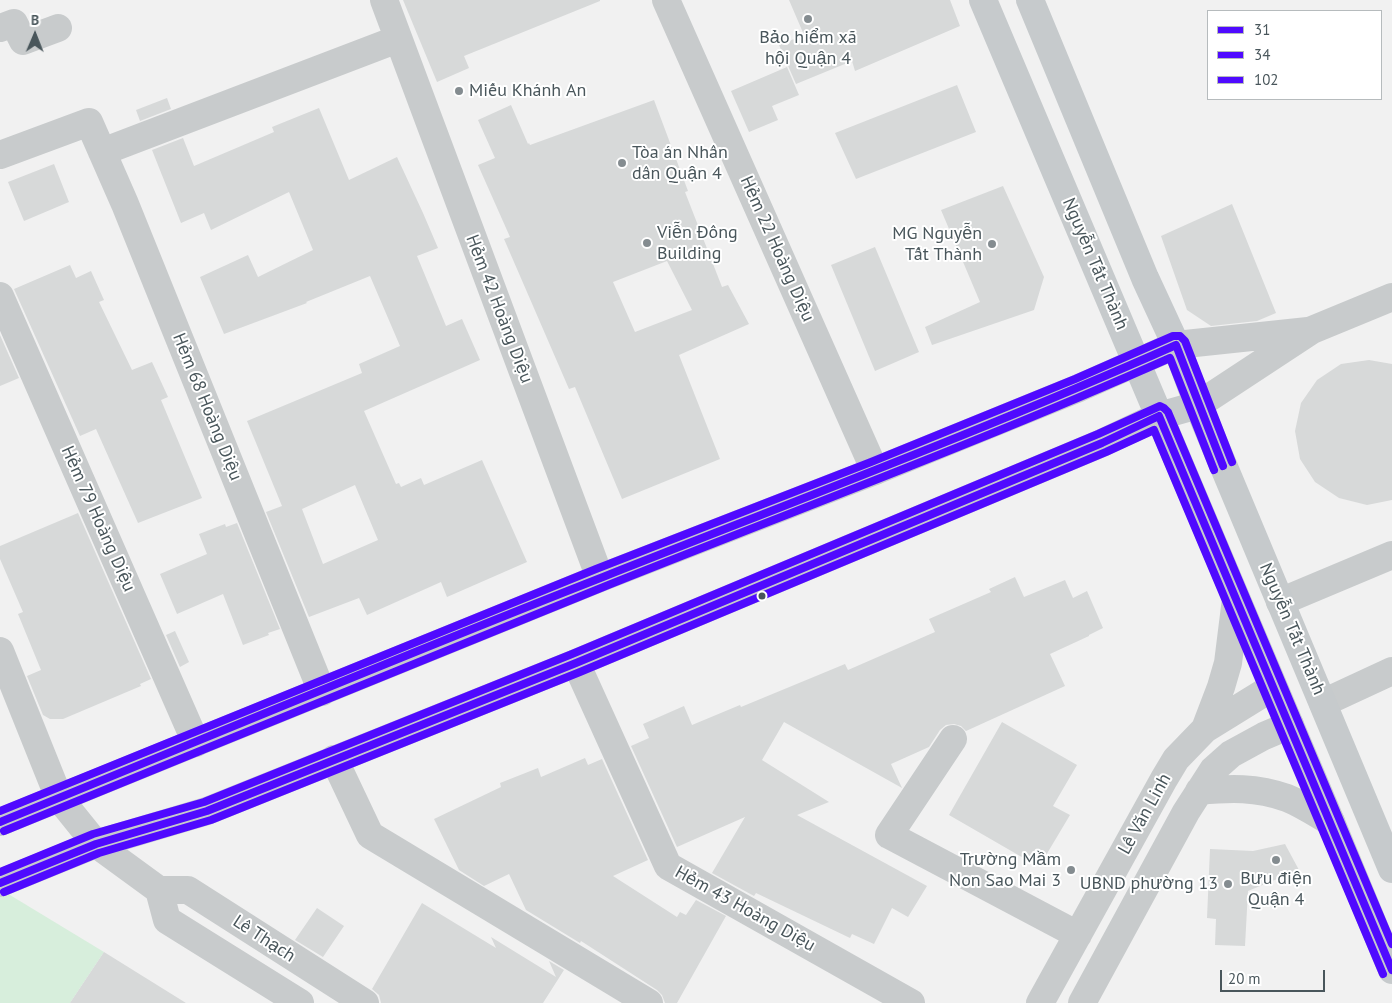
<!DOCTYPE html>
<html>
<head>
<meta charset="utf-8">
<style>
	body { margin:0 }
	#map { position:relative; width:1392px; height:1003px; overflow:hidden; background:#f1f1f1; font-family:"PT Sans",sans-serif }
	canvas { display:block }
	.legend { position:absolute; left:1207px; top:10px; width:175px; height:90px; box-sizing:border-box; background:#fff; border:1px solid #b6bbbd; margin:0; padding:6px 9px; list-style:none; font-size:15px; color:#49565b }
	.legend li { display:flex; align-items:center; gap:10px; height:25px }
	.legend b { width:25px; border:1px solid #b6bbbd }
	.north { position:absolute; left:10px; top:10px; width:50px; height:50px; -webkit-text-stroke:4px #fff; paint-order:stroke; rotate:1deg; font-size:14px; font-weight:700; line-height:20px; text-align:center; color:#49565b }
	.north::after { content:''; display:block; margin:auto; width:18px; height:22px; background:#49565b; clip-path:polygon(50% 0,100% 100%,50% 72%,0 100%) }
	.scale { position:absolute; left:1220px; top:970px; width:105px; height:22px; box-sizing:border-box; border:2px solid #49565b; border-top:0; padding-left:6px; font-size:15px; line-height:18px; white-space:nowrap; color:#49565b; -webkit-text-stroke:4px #fff; paint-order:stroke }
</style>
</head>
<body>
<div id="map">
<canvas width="1392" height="1003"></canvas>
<ul class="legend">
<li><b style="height:6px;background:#4f0aff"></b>31</li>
<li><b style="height:6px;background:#4f0aff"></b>34</li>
<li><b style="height:6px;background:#4f0aff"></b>102</li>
</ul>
<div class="north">B</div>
<div class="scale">20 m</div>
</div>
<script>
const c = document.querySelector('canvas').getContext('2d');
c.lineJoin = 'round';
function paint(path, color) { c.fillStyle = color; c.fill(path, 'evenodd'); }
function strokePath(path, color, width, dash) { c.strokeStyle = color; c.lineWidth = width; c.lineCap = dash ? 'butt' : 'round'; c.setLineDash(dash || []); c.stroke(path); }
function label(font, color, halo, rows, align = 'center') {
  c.font = font + ' "PT Sans",sans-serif'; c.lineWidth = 4; c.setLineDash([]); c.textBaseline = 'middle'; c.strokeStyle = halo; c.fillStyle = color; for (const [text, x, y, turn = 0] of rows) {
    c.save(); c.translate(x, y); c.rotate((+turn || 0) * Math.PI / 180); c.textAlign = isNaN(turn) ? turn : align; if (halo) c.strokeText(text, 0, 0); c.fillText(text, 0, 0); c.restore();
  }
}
paint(new Path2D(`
	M 5,892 L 104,952 L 70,1003 L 0,1003 L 0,894 Z`), '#d7eedc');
paint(new Path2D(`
	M 403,0 L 600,0 L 600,1 L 464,56 L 469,68 L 437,82 Z
	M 789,0 L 950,0 L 960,26 L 855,71 L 852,61 L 796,84 L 779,45 L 804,35 Z
	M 787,67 L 799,95 L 772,106 L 778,120 L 749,132 L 731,91 Z
	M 957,85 L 976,132 L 856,179 L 835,133 Z
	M 167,98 L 171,109 L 140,121 L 136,110 Z
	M 654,100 L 688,191 L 685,192 L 722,287 L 728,285 L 749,324 L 679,355 L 720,459 L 622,499 L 575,387 L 569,389 L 504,239 L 510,237 L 478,165 L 495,158 L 478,120 L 511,105 L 528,144 L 529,143 L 530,145 ZM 667,261 L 692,310 L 635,332 L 613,282 Z
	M 319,108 L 349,180 L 397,157 L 423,213 L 438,248 L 417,256 L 446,326 L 462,319 L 480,360 L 364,411 L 396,484 L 399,483 L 401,487 L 421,478 L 424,485 L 482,460 L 527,562 L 447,597 L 441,582 L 367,615 L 359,598 L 309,617 L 266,512 L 282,506 L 247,421 L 362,373 L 359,364 L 400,346 L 370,276 L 306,302 L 307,303 L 224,334 L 200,277 L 248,255 L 258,277 L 313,250 L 289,192 L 211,230 L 204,213 L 181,223 L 152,150 L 183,138 L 194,166 L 274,132 L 272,127 ZM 355,485 L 378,540 L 323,564 L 302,509 Z
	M 54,164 L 69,202 L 24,221 L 8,182 Z
	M 1003,186 L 1044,277 L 1034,310 L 932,345 L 925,327 L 980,302 L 941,210 Z
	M 1232,204 L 1276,313 L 1257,321 L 1211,326 L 1187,310 L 1161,236 Z
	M 875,247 L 919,352 L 875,371 L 831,265 Z
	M 70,265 L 76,278 L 91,271 L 104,300 L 99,302 L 132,370 L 152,362 L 168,397 L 161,400 L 202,498 L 138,523 L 96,429 L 80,436 L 14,289 Z
	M 0,335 L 19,378 L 0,386 Z
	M 1369,360 L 1392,364 L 1392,500 L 1367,505 L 1339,498 L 1315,482 L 1300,459 L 1295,431 L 1301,403 L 1317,380 L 1341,364 Z
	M 78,513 L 151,679 L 140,684 L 141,686 L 63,719 L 50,719 L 43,715 L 27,676 L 41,670 L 18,614 L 23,612 L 0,559 L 0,546 Z
	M 237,523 L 280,629 L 268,633 L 269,635 L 243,645 L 223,594 L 177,614 L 160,574 L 207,554 L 199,534 L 225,524 L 226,527 Z
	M 1015,577 L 1024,597 L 1065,580 L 1073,598 L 1087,591 L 1103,628 L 1089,635 L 1089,636 L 1050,654 L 1065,686 L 966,731 L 961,726 L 954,724 L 946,725 L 940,730 L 929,747 L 891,764 L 902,788 L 784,722 L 762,760 L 829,802 L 797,815 L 927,886 L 908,917 L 892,908 L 874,944 L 852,934 L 850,938 L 756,893 L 754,896 L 712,873 L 745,817 L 677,847 L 631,746 L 649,738 L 643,724 L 684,706 L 692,725 L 740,705 L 741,707 L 845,664 L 848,670 L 935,632 L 929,619 L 991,592 L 989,589 Z
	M 175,631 L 189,662 L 180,667 L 166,635 Z
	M 1002,722 L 1077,765 L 1053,806 L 1070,815 L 1039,867 L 949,815 Z
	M 585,758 L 588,765 L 602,759 L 648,860 L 613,876 L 677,917 L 680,912 L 686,915 L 696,900 L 726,916 L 677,1003 L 665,1003 L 662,995 L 657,990 L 581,941 L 580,943 L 526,910 L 509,874 L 484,886 L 459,870 L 434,819 L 501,787 L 500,783 L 538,768 L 541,777 Z
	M 1285,844 L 1299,870 L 1248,891 L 1245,946 L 1215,945 L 1216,919 L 1207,918 L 1210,849 L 1253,851 Z
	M 422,903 L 496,948 L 491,937 L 556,977 L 549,961 L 564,970 L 543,1003 L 381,1003 L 379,995 L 372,989 Z
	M 317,908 L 344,926 L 323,957 L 295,940 Z
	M 104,952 L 186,1003 L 70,1003 Z`), '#d7d9d9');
strokePath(new Path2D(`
	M 384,0 L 600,578
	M 666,0 L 875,471
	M 0,28 L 14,23 L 23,41 L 58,28
	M 102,152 L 398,39
	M 0,155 L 89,122 L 125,204 L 322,692
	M 0,296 L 196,743
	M 1176,345 L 1308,331
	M 1198,405 L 1312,330 L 1392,297
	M 1280,602 L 1392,555
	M 0,651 L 59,798 L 96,844 L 159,890 L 167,920 L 300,1003
	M 576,663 L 668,866 L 911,1003
	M 1323,703 L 1392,671
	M 1205,729 L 1221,687 L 1228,663 L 1236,599
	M 953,739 L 889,835 L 1078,935
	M 334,759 L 370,835 L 649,1003
	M 1199,791 C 1230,788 1256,787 1287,798 C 1302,804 1317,814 1331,822
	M 159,890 L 188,890 L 365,1003
	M 1040,1003 L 1164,779 L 1176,759 L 1205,729 L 1273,687
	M 1082,1003 L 1186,812 L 1213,770 L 1231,754 L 1264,736 L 1290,725`), '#c8cbcc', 28);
strokePath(new Path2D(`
	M 983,0 L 1331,822 L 1392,970
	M 1030,0 L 1145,278 L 1176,345 L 1198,405 L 1392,869
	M 0,822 L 600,578 L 875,471 L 1079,388 L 1176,345
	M 0,883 L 96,844 L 207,811 L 576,663 L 1102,443 L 1159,416 L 1198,405`), '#c6cacc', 28);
strokePath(new Path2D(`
	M 0,822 C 201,740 401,656 603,577 C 795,501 987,429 1176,345 L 1223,466
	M 0,883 L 96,844 L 207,811 L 576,663 L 1102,443 L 1159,416 L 1392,970`), '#4f0aff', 8);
strokePath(new Path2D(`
	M 4,831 C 203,750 402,668 601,588 C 791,512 983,441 1170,358 L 1214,470
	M 4,892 L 99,853 L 211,820 L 580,672 L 1106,452 L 1154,430 L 1383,974`), '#4f0aff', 8);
strokePath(new Path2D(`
	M 0,811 L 596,569 L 871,462 L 1075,379 L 1173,336 L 1180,336 L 1185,341 L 1232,462
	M 0,872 L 93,834 L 204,802 L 572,654 L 1098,434 L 1160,406 L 1164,408 L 1168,412 L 1392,944`), '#4f0aff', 8);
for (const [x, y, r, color] of [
	[808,19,5,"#848c90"],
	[459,91,5,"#848c90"],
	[622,163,5,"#848c90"],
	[647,243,5,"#848c90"],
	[992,244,5,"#848c90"],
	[762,596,4.5,"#49565b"],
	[1276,860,5,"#848c90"],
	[1071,870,5,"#848c90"],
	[1228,884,5,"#848c90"]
]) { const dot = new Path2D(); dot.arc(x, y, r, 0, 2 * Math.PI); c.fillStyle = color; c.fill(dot); strokePath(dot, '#fff', 2); }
label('18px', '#49565b', '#fff', [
	["Bảo hiểm xã",808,38,"center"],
	["hội Quận 4",808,59,"center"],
	["Miếu Khánh An",469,91],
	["Tòa án Nhân",632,153],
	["dân Quận 4",632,174],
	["Viễn Đông",657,233],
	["Building",657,254],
	["MG Nguyễn",982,234,"right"],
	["Tất Thành",982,255,"right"],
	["Trường Mầm",1061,860,"right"],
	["Non Sao Mai 3",1061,881,"right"],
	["Bưu điện",1276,879,"center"],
	["Quận 4",1276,900,"center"],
	["UBND phường 13",1218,884,"right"]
], 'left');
label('18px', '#49565b', '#fff', [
	["Hẻm 22 Hoàng Diệu",777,249,66],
	["Nguyễn Tất Thành",1095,264,67],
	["Hẻm 42 Hoàng Diệu",499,309,69],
	["Hẻm 68 Hoàng Diệu",207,407,68],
	["Hẻm 79 Hoàng Diệu",98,519,66],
	["Nguyễn Tất Thành",1292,629,67],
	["Lê Văn Linh",1145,814,-61],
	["Hẻm 43 Hoàng Diệu",745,909,29],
	["Lê Thạch",264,939,33]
]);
</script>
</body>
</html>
